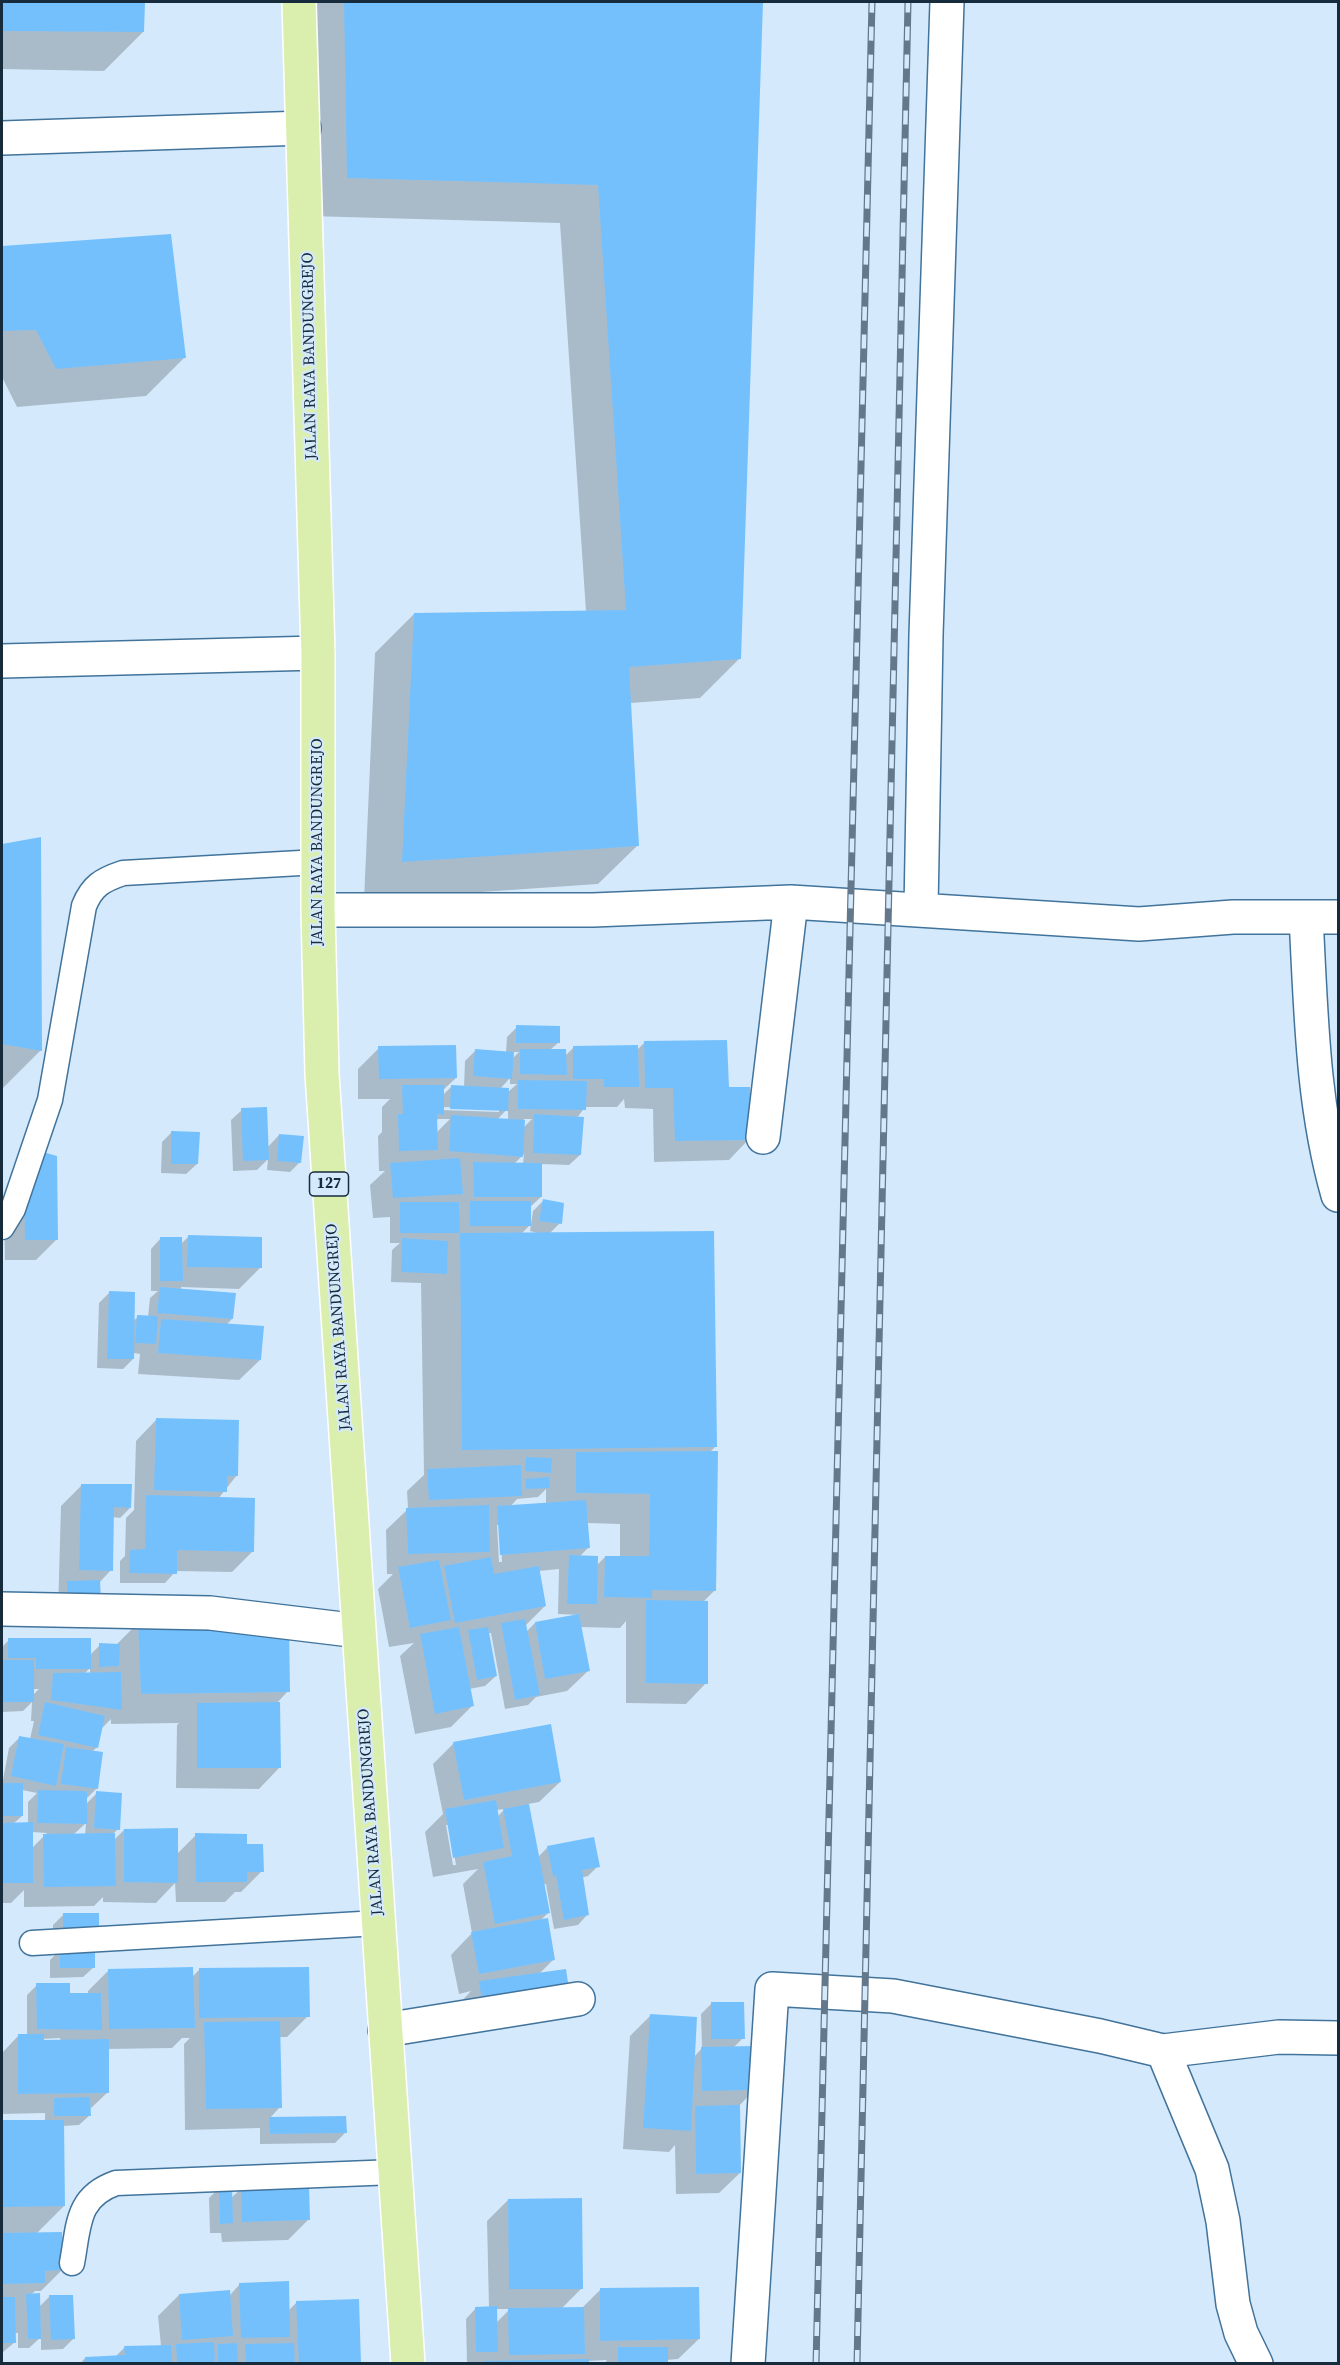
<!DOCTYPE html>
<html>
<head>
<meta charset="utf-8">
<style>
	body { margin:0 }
	#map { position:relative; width:1340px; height:2365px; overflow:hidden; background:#d4eafc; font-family:"Source Serif 4",serif }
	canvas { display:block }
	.frame { position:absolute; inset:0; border:3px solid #162b3c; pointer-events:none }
</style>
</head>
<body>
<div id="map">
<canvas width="1340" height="2365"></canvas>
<div class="frame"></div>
</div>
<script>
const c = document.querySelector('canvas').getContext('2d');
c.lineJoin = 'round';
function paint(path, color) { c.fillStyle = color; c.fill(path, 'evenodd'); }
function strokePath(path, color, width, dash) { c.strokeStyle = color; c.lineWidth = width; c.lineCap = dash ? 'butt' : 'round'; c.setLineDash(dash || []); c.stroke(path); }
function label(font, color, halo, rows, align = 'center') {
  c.font = font + ' "Source Serif 4",serif'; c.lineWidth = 4.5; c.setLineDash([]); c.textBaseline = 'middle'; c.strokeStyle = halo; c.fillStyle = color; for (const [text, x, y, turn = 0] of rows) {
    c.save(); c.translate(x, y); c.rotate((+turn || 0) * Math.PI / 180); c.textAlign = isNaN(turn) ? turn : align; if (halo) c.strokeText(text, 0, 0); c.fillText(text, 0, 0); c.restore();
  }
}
paint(new Path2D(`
	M 2,2 L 143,2 L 143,32 L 104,71 L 2,69 Z
	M 305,2 L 761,2 L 739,659 L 700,698 L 630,703 L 637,846 L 598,884 L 364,900 L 375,653 L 414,614 L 586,612 L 560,223 L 309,216 Z
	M 170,236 L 185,357 L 146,396 L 17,407 L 2,377 L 2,248 Z
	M 39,839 L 41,1050 L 2,1089 L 2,846 Z
	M 517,1027 L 558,1043 L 550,1050 L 565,1056 L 573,1048 L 637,1050 L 645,1042 L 727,1089 L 749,1139 L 729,1160 L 654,1162 L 653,1109 L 625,1108 L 624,1099 L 617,1107 L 585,1107 L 577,1118 L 580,1155 L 569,1165 L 541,1164 L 541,1197 L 529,1208 L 531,1224 L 521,1234 L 541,1234 L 530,1231 L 533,1211 L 543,1201 L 560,1223 L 549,1234 L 715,1447 L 709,1453 L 715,1590 L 703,1602 L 706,1683 L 686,1704 L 626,1703 L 626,1621 L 620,1628 L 580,1627 L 588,1671 L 567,1691 L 536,1697 L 528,1705 L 505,1709 L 491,1633 L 487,1633 L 496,1676 L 485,1686 L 469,1689 L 472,1706 L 451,1727 L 415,1734 L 400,1656 L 414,1643 L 389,1647 L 378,1589 L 393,1574 L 387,1574 L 386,1530 L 408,1509 L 407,1491 L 424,1475 L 421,1283 L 391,1282 L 392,1250 L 400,1243 L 390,1243 L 390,1217 L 373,1218 L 370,1185 L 385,1171 L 379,1171 L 378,1136 L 382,1132 L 382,1107 L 390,1099 L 358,1099 L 358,1069 L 379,1048 L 456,1078 L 442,1091 L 442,1096 L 451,1087 L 464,1087 L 465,1061 L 475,1051 L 506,1053 L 507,1037 ZM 512,1052 L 519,1052 L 512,1059 ZM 510,1078 L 510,1084 L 517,1084 L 507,1093 L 500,1089 ZM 442,1107 L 499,1109 L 499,1112 L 442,1110 ZM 508,1108 L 508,1120 L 497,1120 ZM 438,1119 L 450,1119 L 436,1133 L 435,1122 ZM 524,1119 L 532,1119 L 523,1128 ZM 524,1154 L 523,1164 L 514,1164 ZM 546,1489 L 546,1504 L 510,1507 L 517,1499 L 538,1497 ZM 586,1523 L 620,1524 L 620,1557 L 605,1557 L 596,1566 L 579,1557 L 588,1548 ZM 497,1525 L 500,1525 L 502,1562 L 499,1562 ZM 559,1569 L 558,1614 L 579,1615 L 535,1623 L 526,1632 L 525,1626 L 545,1606 L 539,1571 Z
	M 242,1110 L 267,1148 L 279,1135 L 300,1162 L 290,1172 L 267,1170 L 268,1159 L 257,1170 L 233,1171 L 231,1120 Z
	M 172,1132 L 197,1164 L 186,1174 L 161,1173 L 162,1142 Z
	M 16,1172 L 56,1240 L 36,1260 L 5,1260 L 4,1204 Z
	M 189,1236 L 260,1268 L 239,1289 L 181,1287 L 181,1290 L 232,1319 L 226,1325 L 260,1360 L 239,1380 L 138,1374 L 140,1354 L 133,1353 L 133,1359 L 123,1369 L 97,1368 L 99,1303 L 109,1293 L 133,1321 L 138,1317 L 148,1317 L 150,1298 L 158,1291 L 151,1291 L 151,1249 L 161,1238 L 181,1244 Z
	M 156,1420 L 237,1475 L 218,1499 L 253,1551 L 232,1572 L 176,1571 L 165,1583 L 120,1583 L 120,1561 L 125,1556 L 126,1518 L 134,1510 L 136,1441 Z
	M 82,1485 L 130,1508 L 120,1518 L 112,1517 L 111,1570 L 99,1583 L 58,1611 L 61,1506 Z
	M 138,1623 L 288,1691 L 276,1704 L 279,1768 L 259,1789 L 176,1788 L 177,1725 L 179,1723 L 111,1724 L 111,1719 L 101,1729 L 97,1747 L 92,1752 L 97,1788 L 86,1799 L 86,1804 L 97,1793 L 118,1829 L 113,1834 L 113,1841 L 124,1830 L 176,1855 L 196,1835 L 246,1845 L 262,1871 L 241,1892 L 235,1892 L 225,1902 L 176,1902 L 175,1883 L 156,1903 L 103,1902 L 103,1897 L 94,1906 L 24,1907 L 24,1890 L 11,1903 L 2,1903 L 2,1785 L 9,1748 L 20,1737 L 30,1739 L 34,1721 L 31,1721 L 32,1702 L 23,1711 L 2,1712 L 2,1647 L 9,1640 L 90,1655 L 100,1645 L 116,1645 ZM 90,1668 L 90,1674 L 84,1674 ZM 33,1689 L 39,1689 L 33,1695 ZM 22,1790 L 37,1793 L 28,1802 L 28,1824 L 13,1824 L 22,1816 ZM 86,1823 L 85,1835 L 73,1835 ZM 32,1832 L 47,1833 L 32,1848 Z
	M 454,1743 L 560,1782 L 539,1802 L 528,1804 L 538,1857 L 548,1847 L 598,1866 L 588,1876 L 581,1878 L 588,1914 L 578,1925 L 554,1929 L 546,1884 L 543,1885 L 548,1913 L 540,1921 L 554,1959 L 538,1975 L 569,1996 L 459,2004 L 471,1991 L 459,1994 L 451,1955 L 472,1933 L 463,1884 L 478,1869 L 433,1877 L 425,1832 L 443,1814 L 433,1764 ZM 505,1809 L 497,1817 L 496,1810 ZM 446,1825 L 449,1825 L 456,1865 L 453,1865 Z
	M 63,1915 L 87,1944 L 53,1944 L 53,1925 Z
	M 60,1950 L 94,1967 L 83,1977 L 50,1978 L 50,1960 Z
	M 109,1970 L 192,1977 L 199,1970 L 308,2016 L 287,2037 L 279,2037 L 280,2107 L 269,2119 L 345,2133 L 335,2143 L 260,2144 L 260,2128 L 185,2130 L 184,2044 L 190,2038 L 182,2038 L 172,2048 L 107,2049 L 108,2092 L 89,2110 L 90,2115 L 79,2125 L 63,2126 L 64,2206 L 36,2234 L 62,2270 L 41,2291 L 35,2291 L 31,2295 L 39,2307 L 49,2297 L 73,2339 L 63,2349 L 41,2350 L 41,2337 L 29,2348 L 18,2348 L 18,2333 L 15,2333 L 15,2342 L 2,2353 L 2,2122 L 45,2121 L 45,2113 L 2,2114 L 2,2053 L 18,2036 L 27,2035 L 27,1995 L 37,1985 L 68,1995 L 88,1995 L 88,1991 ZM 60,2038 L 61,2042 L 43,2042 L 42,2039 Z
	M 711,2004 L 743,2038 L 733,2048 L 754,2090 L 739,2106 L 740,2173 L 719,2193 L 676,2194 L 675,2145 L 669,2152 L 623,2149 L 630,2036 L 651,2015 L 694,2057 L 702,2048 L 701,2014 Z
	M 219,2188 L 231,2198 L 242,2188 L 309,2219 L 288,2240 L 222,2242 L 221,2233 L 210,2233 L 209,2198 Z
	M 508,2200 L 582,2288 L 561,2309 L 581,2309 L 600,2290 L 699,2339 L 678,2359 L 666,2360 L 666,2364 L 604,2364 L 607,2360 L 588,2361 L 588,2364 L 467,2362 L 466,2319 L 476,2308 L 489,2308 L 487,2221 ZM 496,2309 L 510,2309 L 496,2323 Z
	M 240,2284 L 288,2311 L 297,2302 L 359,2364 L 80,2364 L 85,2358 L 115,2357 L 125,2347 L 161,2346 L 158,2316 L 179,2295 L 229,2296 Z`), '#0003');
paint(new Path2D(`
	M 2,2 L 145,2 L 144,32 L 2,31 Z
	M 344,2 L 763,2 L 741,659 L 629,667 L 639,846 L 402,862 L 414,613 L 626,610 L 598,185 L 347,178 Z
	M 171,234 L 186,358 L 56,369 L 36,330 L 2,331 L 2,246 Z
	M 41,837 L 42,1051 L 2,1044 L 2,844 Z
	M 516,1025 L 560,1026 L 560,1043 L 516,1043 Z
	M 727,1040 L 729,1087 L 750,1087 L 751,1140 L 675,1141 L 673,1088 L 645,1088 L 644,1041 Z
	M 456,1045 L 457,1078 L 379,1079 L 378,1046 Z
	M 638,1045 L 639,1087 L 604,1087 L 604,1079 L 573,1079 L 573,1046 Z
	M 475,1049 L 514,1052 L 512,1079 L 473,1076 Z
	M 520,1049 L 566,1049 L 567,1075 L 520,1074 Z
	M 518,1080 L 587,1081 L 586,1110 L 518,1109 Z
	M 402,1085 L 444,1085 L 444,1115 L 437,1114 L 438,1150 L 399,1151 L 398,1114 L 403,1114 Z
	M 451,1085 L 509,1088 L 508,1111 L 450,1109 Z
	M 267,1107 L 269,1160 L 243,1161 L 241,1108 Z
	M 534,1114 L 584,1117 L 581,1155 L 533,1153 Z
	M 451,1115 L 525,1120 L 523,1157 L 449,1151 Z
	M 171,1131 L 200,1132 L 198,1164 L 171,1164 Z
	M 279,1134 L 304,1136 L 301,1163 L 277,1161 Z
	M 36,1150 L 57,1156 L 58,1240 L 25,1240 L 24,1182 Z
	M 460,1158 L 463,1194 L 393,1198 L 390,1163 Z
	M 473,1162 L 542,1163 L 542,1197 L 474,1197 Z
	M 543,1199 L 564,1203 L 562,1224 L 539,1221 Z
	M 470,1201 L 531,1201 L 531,1226 L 470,1226 Z
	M 400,1202 L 459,1202 L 460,1233 L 400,1233 Z
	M 714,1231 L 717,1447 L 462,1450 L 460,1233 Z
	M 188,1235 L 262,1237 L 262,1268 L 187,1267 Z
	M 160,1237 L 182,1237 L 183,1281 L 160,1281 Z
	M 402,1238 L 448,1241 L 447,1274 L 401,1272 Z
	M 160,1287 L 236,1293 L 233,1319 L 157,1313 Z
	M 109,1291 L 135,1292 L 134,1359 L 107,1359 Z
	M 137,1315 L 158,1316 L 156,1344 L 135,1343 Z
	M 161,1319 L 264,1326 L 261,1360 L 158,1353 Z
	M 156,1418 L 239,1420 L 238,1476 L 227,1476 L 227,1492 L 154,1490 Z
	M 718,1451 L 716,1591 L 652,1590 L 652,1598 L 604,1597 L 605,1556 L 649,1556 L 650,1494 L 576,1493 L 576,1452 Z
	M 526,1457 L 552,1458 L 551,1473 L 525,1471 Z
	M 521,1465 L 522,1496 L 429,1500 L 427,1469 Z
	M 549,1477 L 550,1488 L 526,1489 L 525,1479 Z
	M 81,1484 L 132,1484 L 131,1508 L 114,1507 L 113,1571 L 79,1570 Z
	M 146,1495 L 255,1498 L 254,1552 L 177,1550 L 177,1574 L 129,1573 L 130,1550 L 145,1549 Z
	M 586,1500 L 590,1548 L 500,1555 L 497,1506 Z
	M 489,1505 L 490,1552 L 408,1554 L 406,1508 Z
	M 569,1555 L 598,1556 L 597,1604 L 567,1604 Z
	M 491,1557 L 494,1574 L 539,1566 L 546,1606 L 455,1623 L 444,1566 Z
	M 439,1560 L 451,1620 L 410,1628 L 398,1567 Z
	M 100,1580 L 101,1601 L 67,1602 L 67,1581 Z
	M 646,1600 L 708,1601 L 708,1684 L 646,1683 Z
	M 579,1614 L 590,1671 L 545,1679 L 535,1622 Z
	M 525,1619 L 540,1695 L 515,1700 L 501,1623 Z
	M 138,1621 L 289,1626 L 290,1692 L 141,1694 Z
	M 459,1627 L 474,1706 L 435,1714 L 420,1634 Z
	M 488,1627 L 497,1676 L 477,1680 L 468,1630 Z
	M 8,1638 L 91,1638 L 91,1669 L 36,1669 L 36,1658 L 8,1658 Z
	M 99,1643 L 120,1644 L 119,1666 L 99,1667 Z
	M 2,1660 L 34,1660 L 34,1702 L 2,1702 Z
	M 121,1672 L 122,1710 L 51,1700 L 53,1673 Z
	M 45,1702 L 105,1716 L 98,1748 L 38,1735 Z
	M 280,1702 L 281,1768 L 197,1768 L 197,1703 Z
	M 551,1724 L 561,1782 L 464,1800 L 453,1742 Z
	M 19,1736 L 64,1744 L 56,1786 L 11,1776 Z
	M 66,1747 L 103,1752 L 98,1789 L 61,1784 Z
	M 2,1783 L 23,1783 L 23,1816 L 2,1816 Z
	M 38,1790 L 87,1791 L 87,1824 L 37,1823 Z
	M 96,1791 L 122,1793 L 120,1830 L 94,1828 Z
	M 496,1800 L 504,1848 L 453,1858 L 445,1809 Z
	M 529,1804 L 550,1913 L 495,1924 L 483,1862 L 512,1856 L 503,1809 Z
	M 33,1822 L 33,1883 L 2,1883 L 2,1823 Z
	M 178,1828 L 178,1883 L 124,1882 L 124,1829 Z
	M 115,1833 L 116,1886 L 44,1887 L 43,1834 Z
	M 195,1833 L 247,1834 L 247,1844 L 263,1844 L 264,1872 L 247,1872 L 247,1882 L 196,1882 Z
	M 594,1837 L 600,1867 L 582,1870 L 589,1915 L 564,1920 L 556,1875 L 553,1876 L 547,1846 Z
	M 63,1913 L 99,1913 L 99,1934 L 63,1935 Z
	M 548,1918 L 555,1960 L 479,1974 L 471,1932 Z
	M 60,1948 L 95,1948 L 95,1968 L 60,1968 Z
	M 193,1967 L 195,2028 L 109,2029 L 108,1969 Z
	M 309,1967 L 310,2017 L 199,2018 L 199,1968 Z
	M 566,1969 L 570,1996 L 483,2009 L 479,1981 Z
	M 36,1983 L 70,1983 L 70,1993 L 101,1993 L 102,2030 L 37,2029 Z
	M 711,2002 L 744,2002 L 745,2039 L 711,2039 Z
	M 650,2014 L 697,2017 L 691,2131 L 643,2128 Z
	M 280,2021 L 282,2108 L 206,2109 L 204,2022 Z
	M 18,2034 L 44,2034 L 44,2040 L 109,2039 L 109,2093 L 18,2094 Z
	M 755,2046 L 756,2090 L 702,2091 L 701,2047 Z
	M 90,2097 L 91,2116 L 54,2116 L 54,2098 Z
	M 740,2105 L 741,2173 L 696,2174 L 695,2106 Z
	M 346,2116 L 347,2133 L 270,2134 L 269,2117 Z
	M 2,2120 L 64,2120 L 65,2206 L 2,2207 Z
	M 309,2184 L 310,2220 L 242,2222 L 241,2186 Z
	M 232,2186 L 233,2223 L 220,2224 L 219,2187 Z
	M 582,2198 L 583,2289 L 509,2289 L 508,2199 Z
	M 62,2232 L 63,2270 L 45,2271 L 45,2283 L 2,2284 L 2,2233 Z
	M 289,2281 L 290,2337 L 241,2338 L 239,2283 Z
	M 699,2287 L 700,2339 L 600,2341 L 600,2288 Z
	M 230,2290 L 233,2336 L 182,2340 L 179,2294 Z
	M 40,2293 L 41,2339 L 28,2339 L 26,2294 Z
	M 49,2295 L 73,2295 L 75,2339 L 51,2340 Z
	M 2,2297 L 15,2297 L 16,2343 L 2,2343 Z
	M 359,2299 L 361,2364 L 299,2364 L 296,2301 Z
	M 497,2306 L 498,2352 L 476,2352 L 475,2307 Z
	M 584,2307 L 585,2354 L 509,2355 L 508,2308 Z
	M 214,2342 L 215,2364 L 177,2364 L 176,2344 Z
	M 237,2343 L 238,2364 L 218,2364 L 218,2344 Z
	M 294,2343 L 295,2364 L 246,2364 L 245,2344 Z
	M 171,2345 L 172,2364 L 85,2364 L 85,2357 L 125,2355 L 124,2346 Z
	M 618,2347 L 668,2347 L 668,2364 L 618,2364 Z
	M 589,2359 L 589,2364 L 484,2364 L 484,2361 Z`), '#74c0fd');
const service = new Path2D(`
	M 2,1227 L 13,1209 L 50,1100 L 84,906 C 92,886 102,880 123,873 L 318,862
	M 32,1943 L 378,1923
	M 72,2263 C 79,2226 76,2197 116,2183 L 395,2172`);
const minor = new Path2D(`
	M 2,138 L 304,128
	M 2,661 L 318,653
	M 921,909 L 926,635 L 947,2
	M 318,910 L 593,910 L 791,902 L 1139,924 L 1233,917 L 1338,917
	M 1306,917 C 1311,1010 1312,1104 1338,1195
	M 763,1137 L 791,902
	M 2,1609 L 210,1613 L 359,1631
	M 385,2030 L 578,1999
	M 1163,2051 L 1212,2169 L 1223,2221 L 1233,2304 L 1241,2333 L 1256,2364
	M 748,2364 L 772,1989 L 893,1996 L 1100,2036 L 1163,2051 L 1279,2037 L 1338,2038`);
const primary = new Path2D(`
	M 299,2 L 318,653 L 318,910 L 322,1074 L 408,2364`);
strokePath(service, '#41739b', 27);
strokePath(minor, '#41739b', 36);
strokePath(primary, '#fff', 36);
strokePath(service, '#fff', 24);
strokePath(minor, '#fff', 33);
strokePath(primary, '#daefad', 33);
const rail = new Path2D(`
	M 816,2364 L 872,2
	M 857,2364 L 908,2`);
strokePath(rail, '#63788a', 7);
strokePath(rail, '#d4eafc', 4.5, [14]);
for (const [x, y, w] of [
	[329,1184,39]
]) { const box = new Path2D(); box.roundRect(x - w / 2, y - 12, w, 24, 4.5); c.fillStyle = '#d4eafc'; c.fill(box); strokePath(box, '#162b3c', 1.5); }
label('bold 15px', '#162b3c', null, [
	["127",329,1184]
]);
label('16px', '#162b3c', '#d4eafc', [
	["JALAN RAYA BANDUNGREJO",310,356,-91],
	["JALAN RAYA BANDUNGREJO",318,842,-90],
	["JALAN RAYA BANDUNGREJO",339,1327,-94],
	["JALAN RAYA BANDUNGREJO",371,1812,-94]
]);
</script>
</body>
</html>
